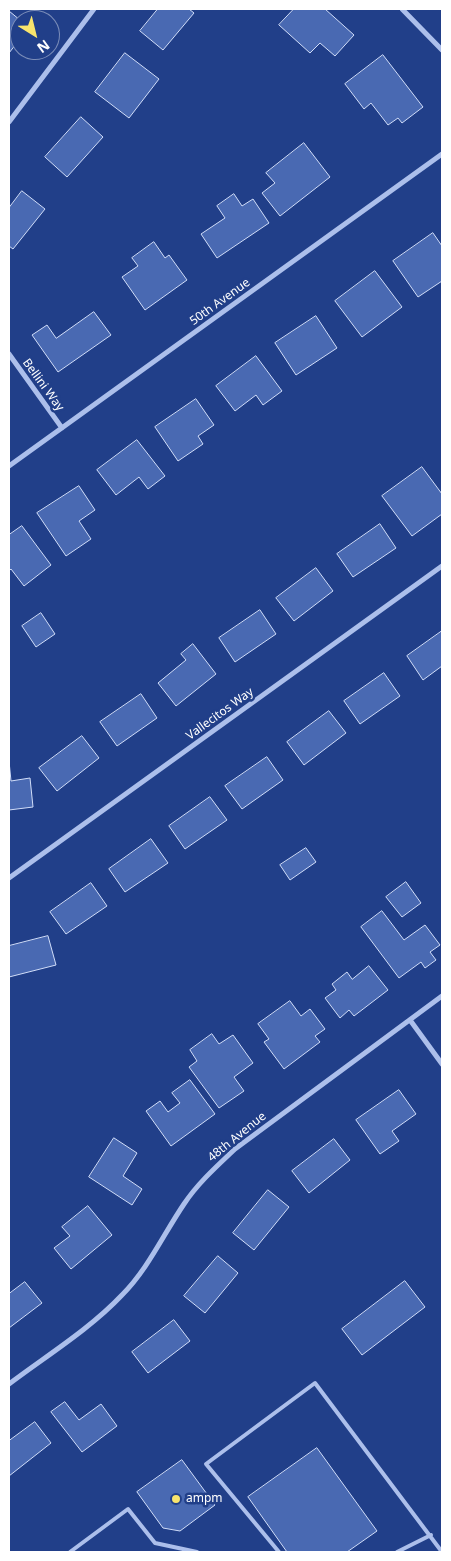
<!DOCTYPE html>
<html>
<head>
<meta charset="utf-8">
<style>
	body { margin:0 }
	#map { position:relative; width:451px; height:1561px; overflow:hidden; background:#213f89; font-family:"Noto Sans",sans-serif }
	canvas { display:block }
	.frame { position:absolute; inset:0; border:10px solid #fff; pointer-events:none }
	.north { position:absolute; left:10px; top:10px; width:50px; height:50px; box-sizing:border-box; background:#213f89; border:1px solid #7a8cb8; border-radius:50%; rotate:144deg; font-size:14px; font-weight:700; line-height:20px; text-align:center; color:#fff }
	.north::after { content:''; display:block; margin:auto; width:18px; height:22px; background:#f8e46d; clip-path:polygon(50% 0,100% 100%,50% 72%,0 100%) }
</style>
</head>
<body>
<div id="map">
<canvas width="451" height="1561"></canvas>
<div class="frame"></div>
<div class="north">N</div>
</div>
<script>
const c = document.querySelector('canvas').getContext('2d');
c.lineJoin = 'round';
function paint(path, color) { c.fillStyle = color; c.fill(path, 'evenodd'); }
function strokePath(path, color, width, dash) { c.strokeStyle = color; c.lineWidth = width; c.lineCap = dash ? 'butt' : 'round'; c.setLineDash(dash || []); c.stroke(path); }
function label(font, color, halo, rows, align = 'center') {
  c.font = font + ' "Noto Sans",sans-serif'; c.lineWidth = 5; c.setLineDash([]); c.textBaseline = 'middle'; c.strokeStyle = halo; c.fillStyle = color; for (const [text, x, y, turn = 0] of rows) {
    c.save(); c.translate(x, y); c.rotate((+turn || 0) * Math.PI / 180); c.textAlign = isNaN(turn) ? turn : align; if (halo) c.strokeText(text, 0, 0); c.fillText(text, 0, 0); c.restore();
  }
}
const building = new Path2D(`
	M 158,9 L 189,9 L 194,13 L 163,50 L 140,31 Z
	M 294,9 L 325,9 L 354,35 L 335,56 L 320,43 L 310,53 L 279,25 Z
	M 9,11 L 20,20 L 20,39 L 9,53 Z
	M 125,53 L 159,79 L 129,118 L 95,92 Z
	M 383,55 L 423,107 L 402,123 L 398,118 L 388,125 L 371,103 L 364,109 L 345,84 Z
	M 81,117 L 103,137 L 67,177 L 45,157 Z
	M 304,143 L 330,177 L 280,216 L 262,193 L 275,183 L 266,173 Z
	M 22,191 L 45,209 L 13,249 L 9,246 L 9,208 Z
	M 234,194 L 242,206 L 253,199 L 269,223 L 217,258 L 201,234 L 225,218 L 217,206 Z
	M 433,233 L 442,246 L 442,281 L 418,297 L 393,261 Z
	M 154,242 L 165,258 L 169,255 L 187,280 L 145,310 L 122,277 L 138,266 L 132,258 Z
	M 375,271 L 402,307 L 362,337 L 335,301 Z
	M 94,312 L 111,335 L 58,372 L 32,335 L 47,325 L 56,338 Z
	M 316,316 L 337,348 L 296,375 L 275,343 Z
	M 256,356 L 282,391 L 263,405 L 256,395 L 235,411 L 216,386 Z
	M 196,399 L 214,425 L 198,436 L 203,444 L 178,461 L 155,427 Z
	M 137,440 L 165,476 L 148,489 L 139,477 L 116,495 L 97,470 Z
	M 422,467 L 442,494 L 442,514 L 412,536 L 382,496 Z
	M 79,486 L 95,510 L 79,521 L 91,539 L 66,556 L 37,513 Z
	M 380,524 L 396,548 L 353,577 L 337,554 Z
	M 22,526 L 51,565 L 24,586 L 11,569 L 9,571 L 9,535 Z
	M 316,568 L 333,591 L 294,621 L 276,598 Z
	M 260,610 L 276,634 L 235,662 L 219,638 Z
	M 41,613 L 55,634 L 36,647 L 22,626 Z
	M 442,631 L 442,666 L 423,680 L 407,656 Z
	M 193,644 L 216,674 L 176,706 L 158,683 L 186,660 L 181,654 Z
	M 384,673 L 400,696 L 360,724 L 344,701 Z
	M 141,694 L 157,718 L 117,746 L 100,722 Z
	M 329,711 L 346,733 L 304,765 L 287,742 Z
	M 82,736 L 99,758 L 57,791 L 39,768 Z
	M 267,757 L 283,780 L 242,809 L 225,786 Z
	M 9,761 L 11,781 L 30,778 L 33,807 L 9,810 Z
	M 210,797 L 227,820 L 185,849 L 169,826 Z
	M 151,839 L 168,863 L 125,892 L 109,869 Z
	M 306,848 L 316,862 L 290,880 L 280,865 Z
	M 406,882 L 421,903 L 402,917 L 386,897 Z
	M 91,883 L 107,906 L 66,934 L 50,912 Z
	M 382,911 L 404,940 L 425,925 L 440,945 L 430,952 L 436,960 L 425,968 L 421,962 L 399,978 L 361,927 Z
	M 48,936 L 56,965 L 9,977 L 9,946 Z
	M 369,966 L 388,990 L 354,1016 L 349,1010 L 340,1018 L 325,998 L 336,990 L 332,984 L 347,972 L 352,979 Z
	M 290,1001 L 301,1016 L 310,1009 L 325,1029 L 315,1036 L 320,1042 L 284,1069 L 264,1042 L 269,1039 L 258,1024 Z
	M 212,1034 L 219,1044 L 233,1035 L 253,1063 L 234,1077 L 244,1091 L 219,1108 L 189,1067 L 197,1061 L 190,1050 Z
	M 190,1080 L 215,1114 L 171,1146 L 146,1111 L 160,1101 L 168,1112 L 180,1103 L 172,1093 Z
	M 399,1090 L 416,1114 L 392,1131 L 399,1141 L 380,1154 L 356,1120 Z
	M 114,1138 L 137,1153 L 123,1176 L 142,1189 L 132,1205 L 89,1177 Z
	M 334,1139 L 350,1160 L 309,1193 L 292,1171 Z
	M 268,1190 L 289,1207 L 254,1250 L 233,1233 Z
	M 88,1206 L 112,1235 L 71,1269 L 54,1248 L 70,1236 L 62,1227 Z
	M 218,1256 L 238,1273 L 205,1313 L 184,1296 Z
	M 405,1281 L 425,1307 L 362,1355 L 342,1329 Z
	M 25,1282 L 42,1303 L 9,1328 L 9,1294 Z
	M 174,1320 L 190,1341 L 148,1373 L 132,1352 Z
	M 65,1402 L 79,1420 L 101,1404 L 117,1426 L 82,1452 L 51,1412 Z
	M 35,1422 L 51,1443 L 9,1476 L 9,1441 Z
	M 317,1448 L 377,1531 L 347,1552 L 287,1552 L 248,1497 Z
	M 182,1460 L 215,1505 L 180,1531 L 163,1528 L 137,1492 Z`);
paint(building, '#4969b2');
strokePath(building, '#d1ddf8', 1);
strokePath(new Path2D(`
	M 70,1552 L 128,1509 L 155,1543 L 197,1552
	M 279,1552 L 206,1464 L 315,1383 L 442,1552
	M 397,1552 L 431,1535`), '#acbfeb', 4);
strokePath(new Path2D(`
	M 402,9 L 442,50
	M 9,122 L 94,9
	M 9,354 L 62,428
	M 9,466 L 442,154
	M 9,878 L 442,566
	M 410,1020 L 442,1064
	M 9,1384 C 46,1356 90,1329 122,1295 C 148,1269 163,1235 184,1204 C 198,1183 217,1166 235,1149 L 442,996`), '#acbfeb', 5);
for (const [x, y, r, color] of [
	[176,1499,5,"#f8e46d"]
]) { const dot = new Path2D(); dot.arc(x, y, r, 0, 2 * Math.PI); c.fillStyle = color; c.fill(dot); strokePath(dot, '#213f89', 2); }
label('12px', '#fff', '#213f89', [
	["50th Avenue",220,302,-36],
	["Bellini Way",43,385,54],
	["Vallecitos Way",220,714,-36],
	["48th Avenue",237,1137,-39]
]);
label('12px', '#fff', '#213f89', [
	["ampm",186,1499]
], 'left');
</script>
</body>
</html>
